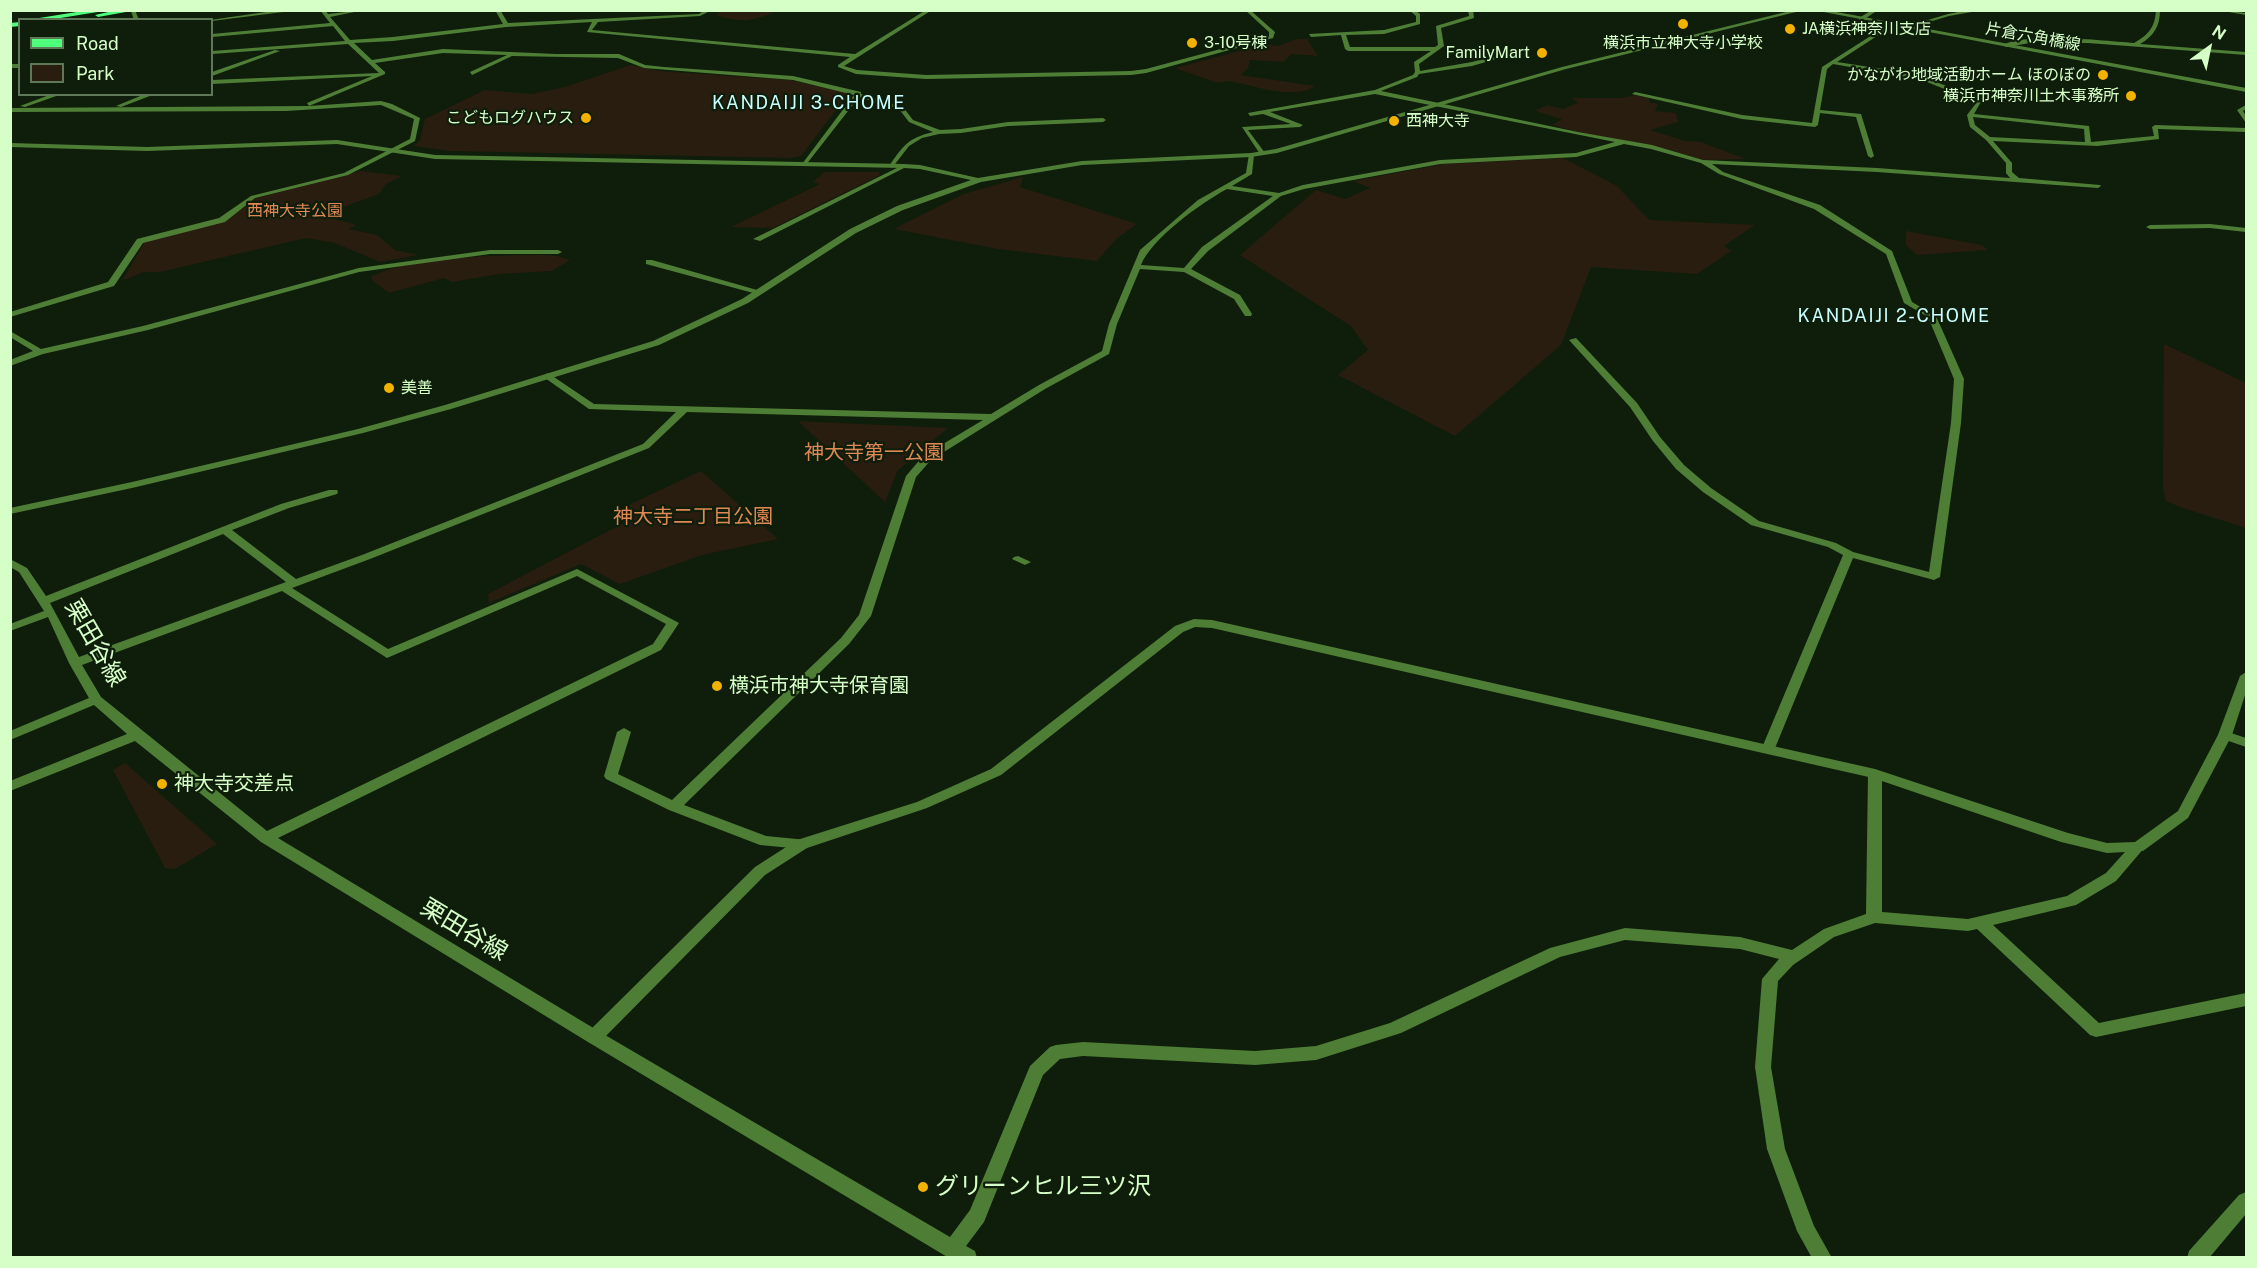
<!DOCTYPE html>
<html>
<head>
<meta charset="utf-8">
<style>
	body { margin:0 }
	#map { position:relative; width:2257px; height:1268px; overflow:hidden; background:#0f1e0b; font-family:"Public Sans",sans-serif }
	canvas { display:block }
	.frame { position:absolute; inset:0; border:12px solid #d6ffc8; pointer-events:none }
	.legend { position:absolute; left:18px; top:18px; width:195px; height:78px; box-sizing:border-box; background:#0f1e0b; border:2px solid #5f7857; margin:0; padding:8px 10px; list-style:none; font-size:18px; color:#d6ffc8 }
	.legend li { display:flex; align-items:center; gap:12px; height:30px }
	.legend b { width:30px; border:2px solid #5f7857 }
	.north { position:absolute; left:2179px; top:18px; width:60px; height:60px; -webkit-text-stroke:4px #0f1e0b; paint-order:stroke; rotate:33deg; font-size:16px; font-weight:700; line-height:24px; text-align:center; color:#d6ffc8 }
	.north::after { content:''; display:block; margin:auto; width:21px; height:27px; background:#d6ffc8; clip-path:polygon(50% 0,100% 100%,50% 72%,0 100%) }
</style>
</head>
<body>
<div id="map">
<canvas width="2257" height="1268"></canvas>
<div class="frame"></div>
<ul class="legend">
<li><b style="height:8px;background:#4fff7c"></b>Road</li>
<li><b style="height:16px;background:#281d0e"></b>Park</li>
</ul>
<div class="north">N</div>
</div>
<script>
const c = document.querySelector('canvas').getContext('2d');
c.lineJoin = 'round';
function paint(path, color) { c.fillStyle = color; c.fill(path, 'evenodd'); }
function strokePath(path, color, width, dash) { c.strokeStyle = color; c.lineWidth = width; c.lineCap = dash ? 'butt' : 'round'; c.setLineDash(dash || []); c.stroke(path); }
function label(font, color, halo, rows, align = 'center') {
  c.font = font + ' "Public Sans","Noto Sans JP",sans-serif'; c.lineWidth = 4.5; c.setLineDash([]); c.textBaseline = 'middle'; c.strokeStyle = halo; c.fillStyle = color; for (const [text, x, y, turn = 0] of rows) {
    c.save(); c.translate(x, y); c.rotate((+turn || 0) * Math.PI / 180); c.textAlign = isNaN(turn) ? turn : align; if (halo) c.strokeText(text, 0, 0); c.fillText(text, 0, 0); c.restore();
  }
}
paint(new Path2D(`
	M 720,11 L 720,10 L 776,11 C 755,21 739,24 717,15 Z
	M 1296,39 L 1307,39 L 1318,56 L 1292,54 L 1283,62 L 1250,60 L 1248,68 L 1241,75 L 1315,86 C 1292,101 1254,85 1228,81 L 1218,83 L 1175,68 L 1266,44 L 1278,46 Z
	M 631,65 L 659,71 L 790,80 L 849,93 L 801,156 L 790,158 L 450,151 L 414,146 L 420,140 L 425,119 L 485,90 L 531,94 L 565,87 Z
	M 1635,95 L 1649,98 L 1649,102 L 1658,104 L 1655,111 L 1676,113 L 1678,122 L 1650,130 L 1685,141 L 1701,142 L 1746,159 L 1704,160 L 1656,146 L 1582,133 L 1552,125 L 1562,119 L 1535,111 L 1547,105 L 1563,109 L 1578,103 L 1572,98 L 1622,98 Z
	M 1563,158 L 1617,186 L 1649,220 L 1755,225 L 1724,246 L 1731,251 L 1697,274 L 1591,267 L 1561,345 L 1455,436 L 1338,375 L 1368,350 L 1351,326 L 1240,255 L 1316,190 L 1345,199 L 1370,188 L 1353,181 L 1444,164 Z
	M 361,171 L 402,176 L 386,184 L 379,194 L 321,215 L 357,225 L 348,229 L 377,235 L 395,250 L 419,255 L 380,262 L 335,243 L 306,238 L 160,272 L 143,272 L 122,281 L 145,241 L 224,220 L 256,198 Z
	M 824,172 L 879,172 L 880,175 L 773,228 L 731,227 L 820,184 L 813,182 Z
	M 1023,177 L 1020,187 L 1137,224 L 1116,239 L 1097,261 L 998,249 L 894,229 L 964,194 Z
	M 1906,231 L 1982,245 L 1988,250 L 1917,255 L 1906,245 Z
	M 543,255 L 557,256 L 570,260 L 552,271 L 499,274 L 452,282 L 444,278 L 389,293 L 372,280 L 372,276 C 418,255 492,256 543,255 Z
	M 2164,344 L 2246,383 L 2246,528 L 2180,507 L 2166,501 L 2163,488 Z
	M 798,421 L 948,428 L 898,470 L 885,502 Z
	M 701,471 L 778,539 L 702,555 L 620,584 L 581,564 L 489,603 L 488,594 L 635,517 L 620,509 Z
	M 125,763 L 217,844 L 175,869 L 165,868 L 113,770 Z`), '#281d0e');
paint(new Path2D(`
	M 280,10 L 299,10 L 212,21 L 210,20 Z
	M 320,10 L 325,10 L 328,14 L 364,10 L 330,17 L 350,40 L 393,37 L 503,24 L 495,10 L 500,10 L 508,23 L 699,14 L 705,10 L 712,10 L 700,16 L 598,22 L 592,30 L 855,54 L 926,10 L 932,10 L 844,66 L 857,70 L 926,75 L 1131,71 L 1146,69 L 1269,36 L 1269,32 L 1245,10 L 1250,10 L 1275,32 L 1273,38 L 1146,73 L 1131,75 L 926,79 L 856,74 L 838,67 L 838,65 L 850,57 L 587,32 L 592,22 L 506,27 L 393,41 L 354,43 L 372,60 L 443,49 L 556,54 L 619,54 L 645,65 L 664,67 L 793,76 L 861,92 L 861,94 L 903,107 L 913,120 L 940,130 L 961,129 L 1008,122 L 1103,118 L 1106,120 L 1103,122 L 1008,126 L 961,133 L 939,134 L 922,138 L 909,146 L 892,168 L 889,166 C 903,146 908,138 933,132 L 909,122 L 899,109 L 859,97 L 805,166 L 802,164 L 854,95 L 793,80 L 644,68 L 618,58 L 512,56 L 472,75 L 470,72 L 507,55 L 443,53 L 375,63 L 385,72 L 385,74 L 309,106 L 381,101 L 392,104 L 420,118 L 415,141 L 348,175 L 255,198 L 225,222 L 143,243 L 114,286 L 10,317 L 10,312 L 108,282 L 137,239 L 219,218 L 251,196 L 344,173 L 410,139 L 414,119 L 381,105 L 286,111 L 10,112 L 10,108 L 309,106 L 307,103 L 372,76 L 212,84 L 212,80 L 379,73 L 348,44 L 212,54 L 212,51 L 345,41 L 333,26 L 212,37 L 212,34 L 330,23 Z
	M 1409,10 L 1415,10 L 1420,14 L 1420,24 L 1384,34 L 1346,35 L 1350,47 L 1435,47 L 1438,45 L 1436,26 L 1469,16 L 1468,10 L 1473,10 L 1474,18 L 1441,28 L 1444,46 L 1419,64 L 1420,71 L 1472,62 L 1507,53 L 1510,55 L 1472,66 L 1419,74 L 1417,77 L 1381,91 L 1578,132 L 1652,145 L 1703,160 L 1877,168 L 2010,178 L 2006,173 L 2006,163 L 1986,140 L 1970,127 L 1967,115 L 1977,102 L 1927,82 L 1896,75 L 1833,64 L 1827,69 L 1820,110 L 1861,114 L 1874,156 L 1871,158 L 1868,156 L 1856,117 L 1820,113 L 1818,125 L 1815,127 L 1742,119 L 1632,94 L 1635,92 L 1742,115 L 1812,123 L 1822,67 L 1891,23 L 1928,20 L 1948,14 L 1968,10 L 1983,10 L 1949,16 L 1929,22 L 1894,25 L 1837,62 L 1896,71 L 1931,80 L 1982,100 L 1974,114 L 2089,126 L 2091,142 L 2154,136 L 2152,127 L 2155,125 L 2246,128 L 2246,132 L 2158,129 L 2159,139 L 2097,146 L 1993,141 L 2012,163 L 2012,172 L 2019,178 L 2100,185 L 2101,186 L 2098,188 L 1877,172 L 1712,164 L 1723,172 L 1820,205 L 1892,251 L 1912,302 L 1936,316 L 1964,379 L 1961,423 L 1940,577 L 1934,580 L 1853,558 L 1773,753 L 1763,753 L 1761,750 L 1843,555 L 1828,547 L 1751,525 L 1703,492 L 1676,469 L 1653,441 L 1630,407 L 1569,340 L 1576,338 L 1637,403 L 1660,437 L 1684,465 L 1711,488 L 1759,521 L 1836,543 L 1853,552 L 1929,572 L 1951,423 L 1954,379 L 1928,317 L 1904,303 L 1886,254 L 1814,209 L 1719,174 L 1701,163 L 1651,149 L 1624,144 L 1576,157 L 1440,164 L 1304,189 L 1281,196 L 1208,251 L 1191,269 L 1240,295 L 1252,314 L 1251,316 L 1245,316 L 1234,299 L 1184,272 L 1140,269 L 1117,324 L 1109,354 L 1045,389 L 931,460 L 916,477 L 871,616 L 849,644 L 684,805 L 766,836 L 807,840 L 809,844 L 807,848 L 802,849 L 760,845 L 669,810 L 606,779 L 604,776 L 617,732 L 624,728 L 631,732 L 618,774 L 672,800 L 841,638 L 859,615 L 906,476 L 923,456 L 983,420 L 687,412 L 649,448 L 370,559 L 292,588 L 388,649 L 577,569 L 679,623 L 661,650 L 278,838 L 600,1032 L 950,1237 L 970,1210 L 1030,1066 L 1050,1047 L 1056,1045 L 1083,1042 L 1255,1051 L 1316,1046 L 1390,1023 L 1550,948 L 1625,928 L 1740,937 L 1792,950 L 1824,929 L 1866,914 L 1868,774 L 1870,771 L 1880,771 L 1882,774 L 1882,912 L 1968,919 L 2067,896 L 2106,873 L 2133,843 L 2138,842 L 2143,843 L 2145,847 L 2116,881 L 2076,905 L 1993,925 L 2099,1023 L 2246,993 L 2246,1006 L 2096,1037 L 2090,1035 L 1977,929 L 1968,931 L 1875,923 L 1834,937 L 1793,965 L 1778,981 L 1771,1067 L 1785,1149 L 1814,1226 L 1832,1258 L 1812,1258 L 1797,1231 L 1767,1149 L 1755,1067 L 1762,979 L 1779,959 L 1740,949 L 1625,940 L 1560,957 L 1401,1033 L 1316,1060 L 1255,1065 L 1083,1056 L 1060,1059 L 1043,1075 L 984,1222 L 966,1246 L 975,1251 L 977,1258 L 949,1258 L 588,1042 L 261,842 L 135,741 L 10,791 L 10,781 L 127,734 L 94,705 L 10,740 L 10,731 L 89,698 L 69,663 L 48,617 L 10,631 L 10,624 L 44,611 L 19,572 L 10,567 L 10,559 L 27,568 L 46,596 L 281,504 L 329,490 L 337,490 L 338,492 L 337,494 L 289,508 L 232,530 L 296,579 L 362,555 L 643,444 L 676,412 L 589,409 L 545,378 L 543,376 L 548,373 L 594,404 L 991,414 L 1039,385 L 1102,351 L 1109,324 L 1140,250 L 1198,200 L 1246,173 L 1249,154 L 1254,155 L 1252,174 L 1232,186 L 1279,193 L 1303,185 L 1440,160 L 1576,153 L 1615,142 L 1375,94 L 1270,112 L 1303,125 L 1300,127 L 1248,130 L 1265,153 L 1260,154 L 1242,127 L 1291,124 L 1263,114 L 1250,116 L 1248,113 L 1375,90 L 1413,75 L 1415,72 L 1414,62 L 1431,51 L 1348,51 L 1345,49 L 1341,35 L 1311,37 L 1309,34 L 1384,30 L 1416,22 L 1416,16 ZM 1973,117 L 2084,129 L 2085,142 L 1990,137 L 1975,125 ZM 1227,189 L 1273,196 L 1202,247 L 1184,268 L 1141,265 C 1152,238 1201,203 1227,189 ZM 223,534 L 286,582 L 79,657 L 50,603 ZM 577,576 L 666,624 L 653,644 L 267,831 L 101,697 L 82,665 L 282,591 L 387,658 Z
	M 1872,10 L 1878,10 L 1863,20 L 1859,20 L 1859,18 Z
	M 2156,10 L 2160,10 C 2160,26 2154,36 2140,44 L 2246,52 L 2246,55 L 2088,43 L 2036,42 L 2006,47 L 2003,45 C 2029,32 2103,41 2134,43 C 2148,35 2155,28 2156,10 Z
	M 2221,10 L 2246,13 L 2246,15 L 2223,11 Z
	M 131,11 L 135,10 L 139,20 L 134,20 Z
	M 275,50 L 280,51 L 212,76 L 212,72 Z
	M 10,64 L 20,64 L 20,68 L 10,68 Z
	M 52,94 L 62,94 L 25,107 L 20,106 Z
	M 145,94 L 155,94 L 121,107 L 116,106 Z
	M 2246,105 L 2246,109 L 2243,111 L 2246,116 L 2246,123 L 2237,110 Z
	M 901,166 L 906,167 L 760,241 L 753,239 Z
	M 2210,224 L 2246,228 L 2246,232 L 2210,228 L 2150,229 L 2146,227 L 2150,225 Z
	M 490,250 L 558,250 L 562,252 L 558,254 L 490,254 L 359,272 L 148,330 L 43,354 L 10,366 L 10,360 L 33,351 L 10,337 L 10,331 L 41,349 L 143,326 L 359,268 Z
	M 646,260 L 652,260 L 764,292 L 757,294 L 646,264 Z
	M 1018,556 L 1031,562 L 1025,565 L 1012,559 L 1014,557 Z
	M 2225,731 L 2246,738 L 2246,747 L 2220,738 L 2218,735 L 2220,732 Z
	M 2246,1192 L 2246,1214 L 2209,1258 L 2187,1258 L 2189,1251 L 2239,1195 Z`), '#4e7e35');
paint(new Path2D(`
	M 1794,10 L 1804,10 L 1566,69 L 1277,153 L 1251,157 L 1082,165 L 981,182 L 903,210 L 856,233 L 748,303 L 659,345 L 451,409 L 363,433 L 132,488 L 10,514 L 10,508 L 132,482 L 358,429 L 445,405 L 653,341 L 742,299 L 850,229 L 897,206 L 971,180 L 920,169 L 904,168 L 435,159 L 337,144 L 147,151 L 10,147 L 10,143 L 147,147 L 337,140 L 435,155 L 904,164 L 920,165 L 978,178 L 1082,161 L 1251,153 L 1276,149 L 1562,67 Z
	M 1826,10 L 2246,88 L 2246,92 L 1813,10 Z
	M 1194,619 L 1212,620 L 1875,769 L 2068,833 L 2107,843 L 2135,842 L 2178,811 L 2218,735 L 2240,676 L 2246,672 L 2246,692 L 2232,735 L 2188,818 L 2143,851 L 2107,853 L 2061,842 L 1873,778 L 1212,628 L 1195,627 L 1183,632 L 1001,775 L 927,808 L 807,848 L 765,875 L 600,1042 L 594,1044 L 588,1042 L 586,1037 L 588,1032 L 755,867 L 797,840 L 917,802 L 991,769 L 1175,626 Z`), '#4e7e35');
paint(new Path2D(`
	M 89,10 L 110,10 L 48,20 L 27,20 Z
	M 117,10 L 137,10 L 98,17 L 95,15 Z
	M 20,22 L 20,26 L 10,27 L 10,23 Z`), '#4fff7c');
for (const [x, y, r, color] of [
	[1683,24,6,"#f3b100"],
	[1790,29,6,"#f3b100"],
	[1192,43,6,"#f3b100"],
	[1542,53,6,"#f3b100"],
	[2103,75,6,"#f3b100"],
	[2131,96,6,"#f3b100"],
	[586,118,6,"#f3b100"],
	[1394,121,6,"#f3b100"],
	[389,388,6,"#f3b100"],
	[717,686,6,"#f3b100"],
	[162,784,6,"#f3b100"],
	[923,1187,6,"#f3b100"]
]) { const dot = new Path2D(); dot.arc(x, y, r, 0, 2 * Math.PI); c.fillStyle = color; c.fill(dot); strokePath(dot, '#0f1e0b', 2); }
label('16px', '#d6ffc8', '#0f1e0b', [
	["JA横浜神奈川支店",1802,29],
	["3-10号棟",1204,43],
	["横浜市立神大寺小学校",1683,43,"center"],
	["FamilyMart",1530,53,"right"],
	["かながわ地域活動ホーム ほのぼの",2091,75,"right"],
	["横浜市神奈川土木事務所",2119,96,"right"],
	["こどもログハウス",574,118,"right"],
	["西神大寺",1406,121],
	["美善",401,388]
], 'left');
label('16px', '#d6ffc8', '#0f1e0b', [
	["片倉六角橋線",2033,37,10]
]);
label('16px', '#e08853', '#0f1e0b', [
	["西神大寺公園",295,211]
]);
c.letterSpacing = '1.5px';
label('18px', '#caffff', '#0f1e0b', [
	["KANDAIJI 3-CHOME",809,103],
	["KANDAIJI 2-CHOME",1894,316]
]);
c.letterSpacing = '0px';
label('20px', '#e08853', '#0f1e0b', [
	["神大寺第一公園",874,453],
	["神大寺二丁目公園",693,517]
]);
label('20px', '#d6ffc8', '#0f1e0b', [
	["横浜市神大寺保育園",729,686],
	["神大寺交差点",174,784]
], 'left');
label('24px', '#d6ffc8', '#0f1e0b', [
	["栗田谷線",95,643,60],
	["栗田谷線",464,930,31]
]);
label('24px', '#d6ffc8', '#0f1e0b', [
	["グリーンヒル三ツ沢",935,1187]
], 'left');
</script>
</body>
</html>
